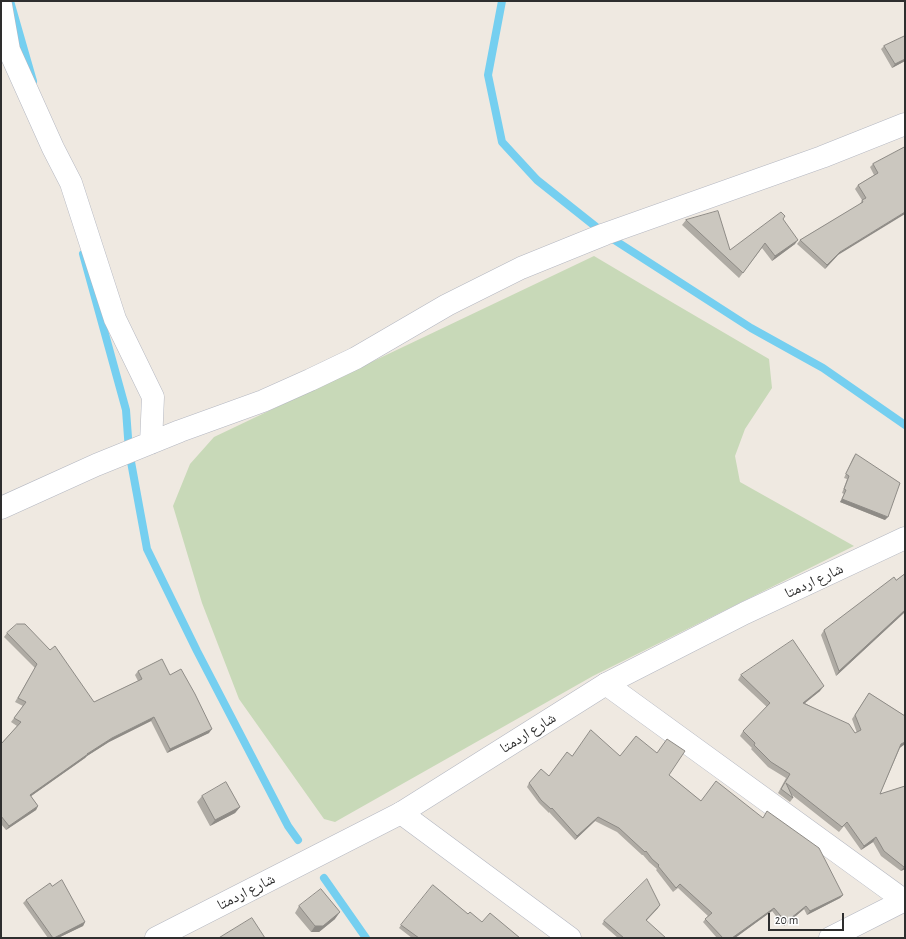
<!DOCTYPE html>
<html>
<head>
<meta charset="utf-8">
<style>
	body { margin:0 }
	#map { position:relative; width:906px; height:939px; overflow:hidden; background:#efe9e1; font-family:"Alegreya Sans",sans-serif }
	canvas { display:block }
	.frame { position:absolute; inset:0; border:2px solid #2e2e2e; pointer-events:none }
	.scale { position:absolute; left:768px; top:913px; width:76px; height:18px; box-sizing:border-box; border:2px solid #2e2e2e; border-top:0; padding-left:5px; font-size:12px; line-height:14px; white-space:nowrap; color:#2e2e2e; -webkit-text-stroke:3px #fff; paint-order:stroke }
</style>
</head>
<body>
<div id="map">
<canvas width="906" height="939"></canvas>
<div class="frame"></div>
<div class="scale">20 m</div>
</div>
<script>
const c = document.querySelector('canvas').getContext('2d');
c.lineJoin = 'round';
function paint(path, color) { c.fillStyle = color; c.fill(path, 'evenodd'); }
function strokePath(path, color, width, dash) { c.strokeStyle = color; c.lineWidth = width; c.lineCap = dash ? 'butt' : 'round'; c.setLineDash(dash || []); c.stroke(path); }
function label(font, color, halo, rows, align = 'center') {
  c.font = font + ' "Alegreya Sans","Noto Naskh Arabic",sans-serif'; c.lineWidth = 3; c.setLineDash([]); c.textBaseline = 'middle'; c.strokeStyle = halo; c.fillStyle = color; for (const [text, x, y, turn = 0] of rows) {
    c.save(); c.translate(x, y); c.rotate((+turn || 0) * Math.PI / 180); c.textAlign = isNaN(turn) ? turn : align; if (halo) c.strokeText(text, 0, 0); c.fillText(text, 0, 0); c.restore();
  }
}
paint(new Path2D(`
	M 594,256 L 675,304 L 769,359 L 772,388 L 745,429 L 735,456 L 740,482 L 854,546 L 593,676 L 335,822 L 324,819 L 239,699 L 202,603 L 173,506 L 190,464 L 214,437 Z`), '#c8d9b8');
strokePath(new Path2D(`
	M 10,1 L 33,81
	M 502,1 L 488,75 L 502,142 L 537,180 L 605,234 L 751,328 L 823,368 L 905,425
	M 83,254 L 126,410 L 129,451 L 147,549 L 197,651 L 288,826 L 298,840
	M 324,878 L 366,938`), '#75cff0', 8);
const minor = new Path2D(`
	M 1,5 L 9,50 L 53,148 L 71,183 L 115,319 L 153,397 L 151,443
	M 1,508 L 96,465 L 180,431 L 263,401 L 310,380 L 356,358 L 447,305 L 521,268 L 605,234 L 822,157 L 905,124
	M 606,684 L 905,901
	M 401,813 L 570,938
	M 830,938 L 905,900`);
const secondary = new Path2D(`
	M 156,938 L 401,813 L 606,684 L 745,613 L 905,538`);
strokePath(minor, '#b4b7c1', 23);
strokePath(secondary, '#b4b7c1', 23);
strokePath(minor, '#fff', 22);
strokePath(secondary, '#fff', 22);
paint(new Path2D(`
	M 905,36 L 905,61 L 892,68 L 881,49 L 884,46 Z
	M 905,147 L 838,255 L 825,269 L 797,244 L 800,240 L 860,204 L 862,200 L 855,189 L 858,185 L 874,175 L 870,167 L 873,164 Z
	M 783,219 L 795,244 L 772,261 L 762,248 L 739,278 L 682,225 L 686,220 L 730,250 Z
	M 856,454 L 885,520 L 840,502 L 844,494 L 842,493 L 847,479 L 844,478 L 853,458 Z
	M 905,574 L 905,612 L 836,676 L 821,635 L 824,630 Z
	M 7,633 L 94,702 L 138,681 L 135,675 L 138,671 L 170,675 L 209,733 L 167,753 L 151,721 L 109,742 L 87,756 L 85,758 L 31,796 L 38,806 L 36,810 L 6,830 L 1,824 L 1,744 L 17,726 L 11,722 L 23,706 L 15,702 L 35,668 L 4,637 Z
	M 741,675 L 820,691 L 805,703 L 855,733 L 857,733 L 852,719 L 869,693 L 905,716 L 905,744 L 900,748 L 880,794 L 905,786 L 905,869 L 901,871 L 881,856 L 873,842 L 861,850 L 844,826 L 839,832 L 792,795 L 793,798 L 790,802 L 778,793 L 786,778 L 768,767 L 751,749 L 752,748 L 740,736 L 743,731 L 767,707 L 738,680 Z
	M 572,756 L 620,756 L 669,775 L 701,801 L 843,895 L 840,898 L 807,915 L 804,909 L 784,926 L 772,911 L 735,938 L 717,938 L 703,922 L 708,916 L 678,888 L 673,892 L 656,870 L 657,869 L 649,862 L 643,855 L 642,855 L 617,832 L 595,821 L 575,840 L 549,812 L 549,813 L 539,803 L 527,787 L 529,783 L 549,776 Z
	M 202,796 L 240,807 L 235,813 L 210,826 L 197,802 Z
	M 52,886 L 85,922 L 83,926 L 58,938 L 48,938 L 23,903 L 26,900 Z
	M 299,906 L 335,919 L 319,932 L 311,932 L 295,913 Z
	M 658,908 L 646,921 L 666,938 L 618,938 L 602,924 L 604,921 Z
	M 468,914 L 482,922 L 520,938 L 412,938 L 399,928 L 401,925 Z`), '#afaba4');
paint(new Path2D(`
	M 905,59 L 905,61 L 892,68 L 895,64 Z
	M 905,212 L 905,214 L 838,255 L 825,269 L 827,265 L 840,252 Z
	M 798,240 L 795,244 L 772,261 L 775,256 Z
	M 842,499 L 888,517 L 885,520 L 840,502 Z
	M 905,610 L 905,612 L 836,676 L 839,671 Z
	M 824,686 L 820,691 L 800,707 L 803,703 Z
	M 154,717 L 151,721 L 109,742 L 87,756 L 85,758 L 27,799 L 30,795 L 87,754 L 112,738 Z
	M 212,729 L 209,733 L 167,753 L 170,749 Z
	M 905,742 L 905,744 L 898,749 L 901,744 Z
	M 38,806 L 36,810 L 6,830 L 9,826 Z
	M 240,807 L 235,813 L 210,826 L 215,820 Z
	M 598,817 L 595,821 L 575,840 L 577,836 Z
	M 876,837 L 873,842 L 861,850 L 864,846 Z
	M 905,866 L 905,869 L 901,871 L 904,867 Z
	M 843,895 L 840,898 L 807,915 L 810,911 Z
	M 660,905 L 658,908 L 643,924 L 646,920 Z
	M 806,906 L 804,909 L 784,926 L 786,922 Z
	M 774,908 L 772,911 L 735,938 L 732,938 Z
	M 340,912 L 335,919 L 319,932 L 311,932 L 315,926 Z
	M 85,922 L 83,926 L 58,938 L 54,938 Z`), '#8e8b86');
const building = new Path2D(`
	M 905,36 L 905,59 L 895,64 L 884,46 Z
	M 905,147 L 905,212 L 840,252 L 827,265 L 800,240 L 863,202 L 862,200 L 866,198 L 858,185 L 878,173 L 873,164 Z
	M 718,211 L 730,250 L 781,212 L 785,216 L 783,219 L 798,240 L 775,256 L 765,243 L 743,273 L 686,220 Z
	M 856,454 L 900,483 L 888,517 L 842,499 L 846,490 L 844,489 L 849,476 L 846,474 Z
	M 905,574 L 905,610 L 839,671 L 824,630 L 894,577 L 896,580 Z
	M 17,624 L 25,624 L 50,650 L 55,646 L 94,702 L 142,679 L 138,671 L 162,659 L 170,675 L 181,669 L 195,694 L 212,729 L 170,749 L 154,717 L 112,738 L 87,754 L 88,754 L 30,795 L 38,806 L 9,826 L 1,816 L 1,744 L 21,722 L 14,718 L 26,702 L 18,698 L 37,664 L 7,633 Z
	M 793,640 L 824,686 L 803,703 L 849,724 L 855,733 L 861,730 L 855,715 L 869,693 L 905,716 L 905,742 L 901,744 L 880,794 L 905,786 L 905,866 L 904,867 L 884,851 L 876,837 L 864,846 L 847,822 L 842,827 L 786,783 L 793,798 L 781,789 L 790,774 L 771,762 L 754,745 L 755,743 L 743,731 L 770,703 L 741,675 Z
	M 591,730 L 620,756 L 636,736 L 657,753 L 667,739 L 685,751 L 669,775 L 701,801 L 716,781 L 763,818 L 767,811 L 819,848 L 843,895 L 810,911 L 806,906 L 786,922 L 774,908 L 732,938 L 723,938 L 705,919 L 712,913 L 680,884 L 676,888 L 658,866 L 659,865 L 652,859 L 646,851 L 645,852 L 619,828 L 598,817 L 577,836 L 552,808 L 551,809 L 541,800 L 529,783 L 541,769 L 549,776 L 567,752 L 572,756 Z
	M 226,782 L 240,807 L 215,820 L 202,796 Z
	M 647,879 L 660,905 L 646,920 L 666,938 L 624,938 L 604,921 Z
	M 62,880 L 85,922 L 54,938 L 53,938 L 26,900 L 50,883 L 52,886 Z
	M 433,885 L 468,914 L 470,912 L 482,922 L 490,913 L 520,938 L 419,938 L 401,925 Z
	M 321,889 L 340,912 L 323,926 L 315,926 L 299,906 Z
	M 252,918 L 265,938 L 219,938 Z`);
paint(building, '#cbc7bf');
strokePath(building, '#8e8b86', 1);
label('15px', '#2e2e2e', '#fff', [
	["شارع اردمتا",814,581,-25],
	["شارع اردمتا",528,733,-32],
	["شارع اردمتا",246,892,-27]
]);
</script>
</body>
</html>
